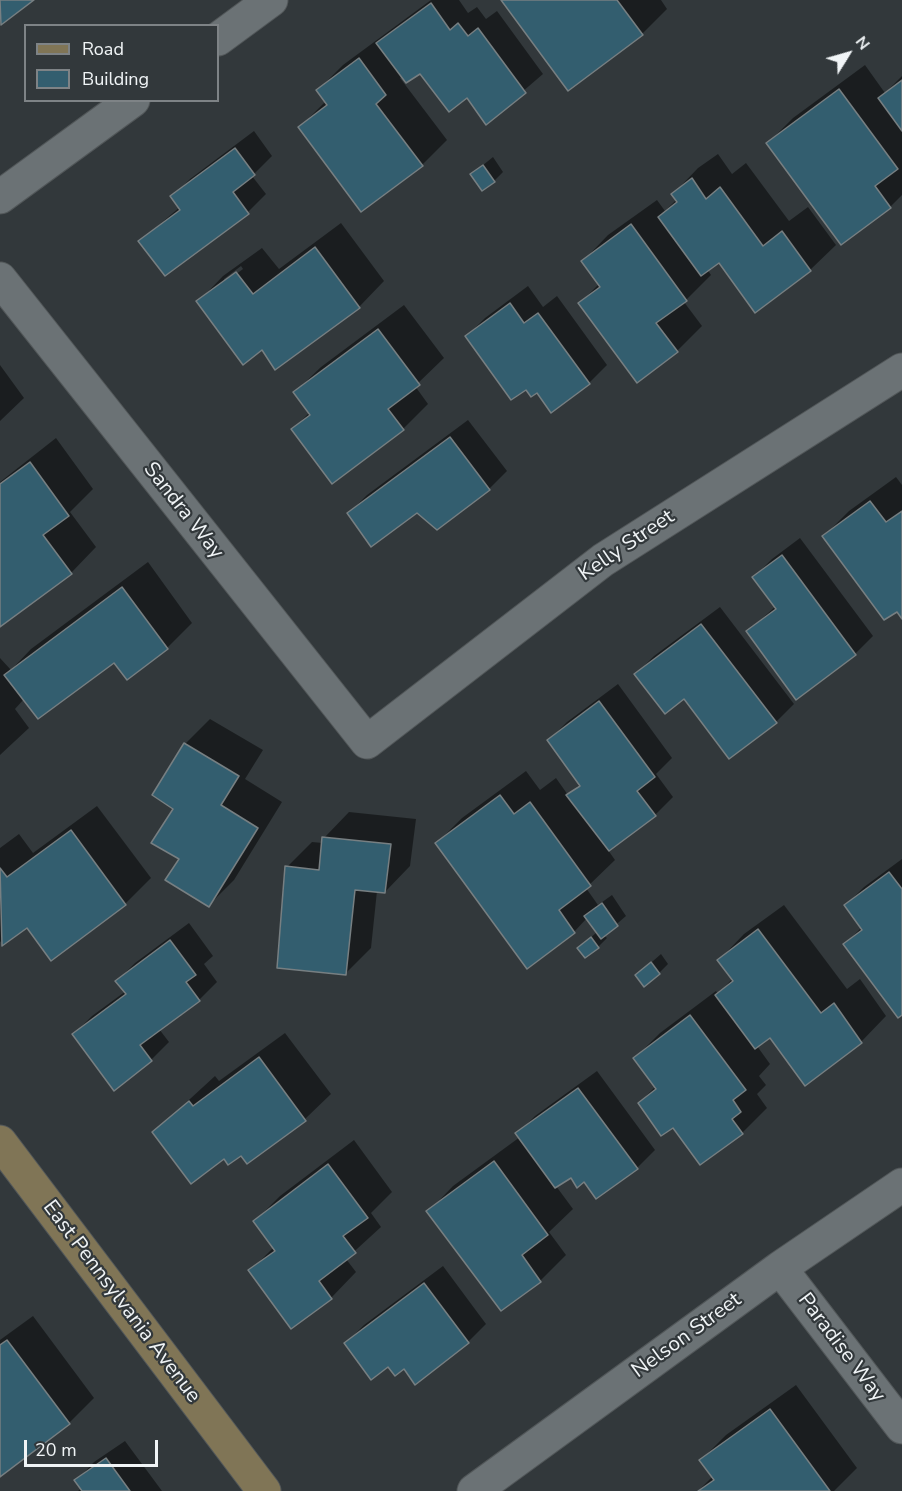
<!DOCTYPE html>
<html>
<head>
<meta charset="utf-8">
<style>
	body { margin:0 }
	#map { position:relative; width:902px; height:1491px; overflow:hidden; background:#32383b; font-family:"Nunito Sans",sans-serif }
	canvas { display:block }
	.legend { position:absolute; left:24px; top:24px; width:195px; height:78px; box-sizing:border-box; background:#32383b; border:2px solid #7e8386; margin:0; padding:8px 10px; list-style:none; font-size:18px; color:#f0f4f6 }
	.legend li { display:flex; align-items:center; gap:12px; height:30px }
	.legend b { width:30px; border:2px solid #7e8386 }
	.north { position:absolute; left:818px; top:24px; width:60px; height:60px; -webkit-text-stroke:4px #32383b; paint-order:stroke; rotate:53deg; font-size:16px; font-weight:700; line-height:24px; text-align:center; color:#f0f4f6 }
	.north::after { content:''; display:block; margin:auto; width:21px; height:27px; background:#f0f4f6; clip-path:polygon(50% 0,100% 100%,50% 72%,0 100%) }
	.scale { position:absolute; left:24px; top:1440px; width:134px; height:27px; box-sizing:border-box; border:3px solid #f0f4f6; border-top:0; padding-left:8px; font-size:18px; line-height:21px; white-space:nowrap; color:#f0f4f6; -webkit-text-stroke:4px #32383b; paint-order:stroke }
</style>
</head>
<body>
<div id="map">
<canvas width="902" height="1491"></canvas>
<ul class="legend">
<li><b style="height:8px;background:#807556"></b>Road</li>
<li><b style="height:16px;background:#335e6f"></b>Building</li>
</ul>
<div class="north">N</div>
<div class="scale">20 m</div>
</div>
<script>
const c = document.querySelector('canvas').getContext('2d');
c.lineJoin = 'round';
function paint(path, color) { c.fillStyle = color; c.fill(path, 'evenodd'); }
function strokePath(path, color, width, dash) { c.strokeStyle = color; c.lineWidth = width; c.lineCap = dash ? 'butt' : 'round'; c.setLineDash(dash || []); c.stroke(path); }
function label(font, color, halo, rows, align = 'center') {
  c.font = font + ' "Nunito Sans",sans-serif'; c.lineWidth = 4.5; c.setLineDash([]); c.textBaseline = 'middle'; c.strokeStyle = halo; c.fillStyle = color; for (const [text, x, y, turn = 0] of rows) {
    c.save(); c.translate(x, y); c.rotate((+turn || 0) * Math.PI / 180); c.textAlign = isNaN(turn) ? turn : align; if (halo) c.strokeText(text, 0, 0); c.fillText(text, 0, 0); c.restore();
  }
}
paint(new Path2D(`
	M 431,0 L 459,0 L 468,13 L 477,7 L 486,19 L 497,11 L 543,74 L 486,123 L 467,96 L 420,72 L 403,76 L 400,78 L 447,140 L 422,165 L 300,127 L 326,101 L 318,90 L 343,65 Z
	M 503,0 L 661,0 L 667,9 L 642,34 Z
	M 865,65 L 885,93 L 902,76 L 902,195 L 890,207 L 768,143 L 793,118 Z
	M 254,131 L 272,156 L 252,176 L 266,194 L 248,212 L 165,274 L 140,241 L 180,207 L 172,197 L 190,179 Z
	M 718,154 L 732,174 L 746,163 L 789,221 L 808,207 L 836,245 L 810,270 L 719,261 L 707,269 L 711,275 L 684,302 L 702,326 L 677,351 L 580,303 L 599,284 L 583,261 L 608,235 L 657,200 L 665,211 L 677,199 L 673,194 L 698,168 Z
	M 493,157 L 503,172 L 494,181 L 472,174 Z
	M 341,223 L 384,281 L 359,307 L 262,348 L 198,302 L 223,276 L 262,248 L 279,269 ZM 241,266 L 243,269 L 224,283 L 224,279 Z
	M 528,286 L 543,307 L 557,296 L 607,365 L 589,383 L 551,411 L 537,391 L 526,388 L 467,336 L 485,318 Z
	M 404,305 L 444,358 L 415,386 L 428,404 L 403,429 L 293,429 L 310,412 L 295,392 L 321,367 Z
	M 0,365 L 24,398 L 0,421 Z
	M 468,420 L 507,471 L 489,489 L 417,511 L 349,513 L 367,495 Z
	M 56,438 L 93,489 L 70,512 L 96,547 L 71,573 L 0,625 L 0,482 Z
	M 896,477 L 902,485 L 902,616 L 824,536 L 849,511 Z
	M 800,538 L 873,636 L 855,654 L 748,631 L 776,606 L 754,577 L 772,559 Z
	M 148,562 L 192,623 L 167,648 L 115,661 L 24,699 L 15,709 L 29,728 L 0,755 L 0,658 L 11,670 L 31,649 Z
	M 720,607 L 794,704 L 776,722 L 684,697 L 636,674 L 654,656 Z
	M 618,684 L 672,758 L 656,774 L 673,797 L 655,815 L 608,850 L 615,860 L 586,888 L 598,905 L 612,895 L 626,916 L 604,935 L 607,938 L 598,947 L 579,948 L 597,932 L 587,918 L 574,932 L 527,966 L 437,843 L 462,818 L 526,771 L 540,790 L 556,778 L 568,795 L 581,783 L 549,740 L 567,722 Z
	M 210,719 L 263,750 L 245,779 L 282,802 L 234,880 L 209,905 L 181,859 L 175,808 L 185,744 Z
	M 97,806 L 151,878 L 125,904 L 52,959 L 28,926 L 2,944 L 0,941 L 0,848 L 19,834 L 33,853 Z
	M 349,812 L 416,819 L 410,866 L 385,892 L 377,891 L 371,948 L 345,974 L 287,867 L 312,842 L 323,843 L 324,838 Z
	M 902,859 L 902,1013 L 845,944 L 862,927 L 846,905 L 864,887 Z
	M 784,905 L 847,989 L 860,979 L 886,1016 L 861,1042 L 770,1036 L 757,1046 L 770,1064 L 759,1076 L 766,1085 L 757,1094 L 767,1108 L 742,1133 L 673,1126 L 639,1103 L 656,1086 L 635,1058 L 660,1033 L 716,991 L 718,994 L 733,978 L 719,960 L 744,934 Z
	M 189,923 L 213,956 L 204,964 L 217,982 L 199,1000 L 159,1029 L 169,1042 L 151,1060 L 74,1034 L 92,1016 L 126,991 L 117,981 L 135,963 Z
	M 661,954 L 668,964 L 659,973 L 637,975 Z
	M 285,1033 L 331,1094 L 305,1119 L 248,1162 L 241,1154 L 224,1157 L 154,1132 L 215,1076 L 219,1081 Z
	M 597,1071 L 655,1150 L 637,1168 L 584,1180 L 571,1176 L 556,1186 L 573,1209 L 549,1232 L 566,1255 L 540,1281 L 502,1309 L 428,1212 L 453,1186 L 520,1137 L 517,1134 L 535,1116 Z
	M 354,1140 L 392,1192 L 371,1213 L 381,1227 L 346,1259 L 356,1272 L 331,1298 L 250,1271 L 274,1247 L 255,1221 L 280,1196 Z
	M 443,1266 L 486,1324 L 468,1342 L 404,1367 L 388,1365 L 346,1343 L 364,1325 Z
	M 33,1316 L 94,1398 L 69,1423 L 0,1475 L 0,1340 Z
	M 796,1385 L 857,1468 L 834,1491 L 698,1491 L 713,1476 L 701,1460 L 726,1435 Z
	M 125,1441 L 162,1491 L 78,1491 L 82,1488 L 76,1481 L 94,1462 Z`), '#0007');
const building = new Path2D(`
	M 0,0 L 34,0 L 1,25 Z
	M 501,0 L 617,0 L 643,35 L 568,91 Z
	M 431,3 L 450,30 L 458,23 L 468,36 L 478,28 L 526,93 L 486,125 L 467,98 L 449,112 L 420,74 L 406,83 L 376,43 Z
	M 359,58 L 386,95 L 376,104 L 423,166 L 361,212 L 298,127 L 327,105 L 316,90 Z
	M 902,80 L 902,131 L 878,98 Z
	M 839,89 L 898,169 L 875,186 L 891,208 L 841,245 L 766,143 Z
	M 235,148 L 255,175 L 233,192 L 249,214 L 165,276 L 138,241 L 180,210 L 170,196 Z
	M 483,165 L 495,182 L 482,191 L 470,174 Z
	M 692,178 L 706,199 L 720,187 L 763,246 L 782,231 L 811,271 L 755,313 L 719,263 L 701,276 L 658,217 L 677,202 L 671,194 Z
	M 631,224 L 687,301 L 656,323 L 678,352 L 637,383 L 578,303 L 600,287 L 581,261 Z
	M 315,247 L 360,308 L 275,370 L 262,350 L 243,365 L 196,301 L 236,272 L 253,294 Z
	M 510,303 L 524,323 L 538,313 L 590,384 L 551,413 L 537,393 L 531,397 L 526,390 L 511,400 L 465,336 Z
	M 378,329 L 420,385 L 388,409 L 404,430 L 332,484 L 291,429 L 310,415 L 293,392 Z
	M 450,437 L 490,490 L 437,530 L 417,513 L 371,547 L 347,513 Z
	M 30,462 L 69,516 L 43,535 L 72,574 L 0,627 L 0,484 Z
	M 870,501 L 886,522 L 902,511 L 902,619 L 897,612 L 884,620 L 822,536 Z
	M 782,555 L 856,655 L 796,700 L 746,631 L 776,609 L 752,577 Z
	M 122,587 L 168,649 L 127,680 L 114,663 L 38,719 L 4,675 Z
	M 701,624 L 777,723 L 729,759 L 684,699 L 665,714 L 634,674 Z
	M 599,701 L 655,777 L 637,791 L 656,816 L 609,851 L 566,795 L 580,786 L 547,740 Z
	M 184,743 L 239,776 L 221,805 L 258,828 L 209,907 L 165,880 L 179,859 L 151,843 L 173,809 L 152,795 Z
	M 500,795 L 514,814 L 530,802 L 591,886 L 559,910 L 575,933 L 527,969 L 435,843 Z
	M 71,830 L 126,905 L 51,961 L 27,928 L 2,946 L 0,868 L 7,877 Z
	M 322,837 L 391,844 L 385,893 L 355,890 L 346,975 L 277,968 L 285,866 L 319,870 Z
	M 889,872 L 902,889 L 902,1015 L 898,1018 L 843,944 L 862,930 L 844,905 Z
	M 602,903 L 618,926 L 601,939 L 584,916 Z
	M 758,929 L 821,1013 L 834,1003 L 862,1043 L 805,1086 L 770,1038 L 755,1049 L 715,995 L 733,981 L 717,960 Z
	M 591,937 L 599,948 L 585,958 L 577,948 Z
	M 170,940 L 196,975 L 186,982 L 200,1001 L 140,1045 L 152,1061 L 114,1091 L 72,1034 L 126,994 L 115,981 Z
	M 651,962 L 660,974 L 644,987 L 635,975 Z
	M 690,1015 L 746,1090 L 733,1100 L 741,1112 L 732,1119 L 743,1134 L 700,1165 L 673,1128 L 661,1136 L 638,1103 L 656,1089 L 633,1058 Z
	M 259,1057 L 306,1121 L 247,1164 L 241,1156 L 228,1165 L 224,1159 L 191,1184 L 152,1132 L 189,1101 L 193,1106 Z
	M 578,1088 L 638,1169 L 596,1199 L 584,1182 L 577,1188 L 571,1178 L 555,1188 L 515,1133 Z
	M 494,1161 L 548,1235 L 522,1255 L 541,1282 L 501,1311 L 426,1211 Z
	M 328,1164 L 368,1218 L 343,1236 L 356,1253 L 319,1281 L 332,1299 L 291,1329 L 248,1270 L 275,1251 L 253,1221 Z
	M 424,1283 L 469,1343 L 415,1385 L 404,1369 L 395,1376 L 388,1367 L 371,1380 L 344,1343 Z
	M 7,1340 L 70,1424 L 0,1477 L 0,1345 Z
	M 770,1409 L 830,1491 L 698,1491 L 714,1480 L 699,1460 Z
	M 106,1458 L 130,1491 L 82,1491 L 74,1480 Z`);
paint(building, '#335e6f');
strokePath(building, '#777f82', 1.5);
const street = new Path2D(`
	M 218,39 L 271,0
	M 0,197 L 133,100
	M 0,279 L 367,742 L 603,560 L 902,370
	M 780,1268 L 902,1427
	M 474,1491 L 780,1268 L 902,1185`);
const secondary = new Path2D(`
	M 0,1142 L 264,1491`);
strokePath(street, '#525759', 35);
strokePath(secondary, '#525759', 35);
strokePath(street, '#6b7275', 33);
strokePath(secondary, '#807556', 33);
label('21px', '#f0f4f6', '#32383b', [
	["Sandra Way",183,511,52],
	["Kelly Street",627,546,-34],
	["East Pennsylvania Avenue",121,1302,53],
	["Nelson Street",687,1336,-36],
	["Paradise Way",841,1348,53]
]);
</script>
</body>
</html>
